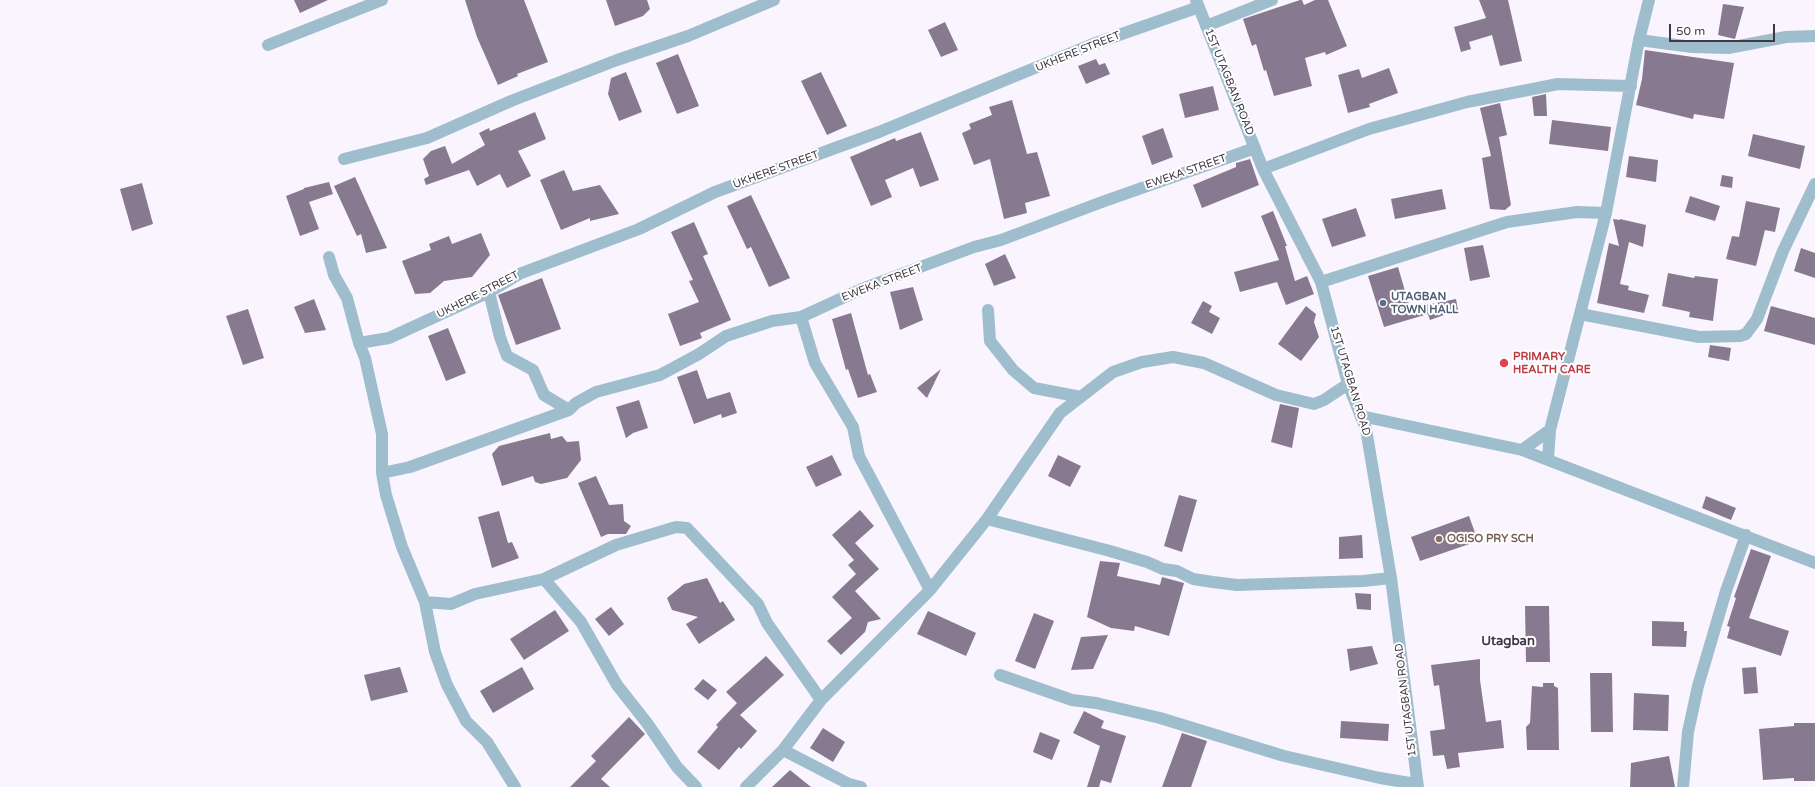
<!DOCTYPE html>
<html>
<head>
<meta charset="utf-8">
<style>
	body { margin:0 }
	#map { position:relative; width:1815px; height:787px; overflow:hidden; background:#faf4fe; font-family:"Varela Round",sans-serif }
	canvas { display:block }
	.scale { position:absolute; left:1669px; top:24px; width:106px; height:18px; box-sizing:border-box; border:2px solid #403943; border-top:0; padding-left:5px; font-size:12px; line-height:14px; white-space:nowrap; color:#403943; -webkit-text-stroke:3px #fff; paint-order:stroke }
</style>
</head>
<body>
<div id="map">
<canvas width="1815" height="787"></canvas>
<div class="scale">50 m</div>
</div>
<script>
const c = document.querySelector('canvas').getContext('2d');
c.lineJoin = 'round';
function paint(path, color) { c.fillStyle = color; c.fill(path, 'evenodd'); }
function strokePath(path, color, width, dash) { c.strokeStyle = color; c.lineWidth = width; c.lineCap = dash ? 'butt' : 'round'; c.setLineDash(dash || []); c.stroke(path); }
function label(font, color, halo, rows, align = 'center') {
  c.font = font + ' "Varela Round",sans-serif'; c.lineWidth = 4; c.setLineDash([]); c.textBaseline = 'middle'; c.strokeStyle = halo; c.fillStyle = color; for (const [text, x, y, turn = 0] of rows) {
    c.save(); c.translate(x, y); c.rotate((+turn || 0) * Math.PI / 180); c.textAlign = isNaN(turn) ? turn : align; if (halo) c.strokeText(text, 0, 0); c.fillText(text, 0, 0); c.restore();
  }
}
paint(new Path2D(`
	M 294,0 L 328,0 L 300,13 Z
	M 465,0 L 524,0 L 548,62 L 517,74 L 518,76 L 498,85 L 477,37 Z
	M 606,0 L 647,0 L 650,9 L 643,16 L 615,26 Z
	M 1300,0 L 1302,0 L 1304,5 L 1315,0 L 1328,0 L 1347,46 L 1326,55 L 1325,52 L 1305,58 L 1312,86 L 1274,96 L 1266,70 L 1264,71 L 1256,44 L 1252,46 L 1243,19 Z
	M 1479,0 L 1508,0 L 1522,61 L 1500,66 L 1492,35 L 1469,42 L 1471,49 L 1461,52 L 1454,27 L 1486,18 Z
	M 1723,4 L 1744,7 L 1735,39 L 1718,35 Z
	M 945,22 L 958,50 L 941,57 L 928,30 Z
	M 1645,50 L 1734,63 L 1724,119 L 1694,114 L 1693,119 L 1636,105 L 1642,79 Z
	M 678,54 L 699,106 L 677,114 L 656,63 Z
	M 1096,59 L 1099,65 L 1105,63 L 1110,74 L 1086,84 L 1078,66 Z
	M 1389,68 L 1398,93 L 1369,104 L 1370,107 L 1348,113 L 1338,75 L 1359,69 L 1362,78 Z
	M 626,72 L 642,112 L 619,121 L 608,94 L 611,78 Z
	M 821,72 L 847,126 L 827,135 L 801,81 Z
	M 1213,86 L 1219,110 L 1185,118 L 1179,94 Z
	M 1546,94 L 1547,116 L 1534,116 L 1532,97 Z
	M 1012,100 L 1027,154 L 1037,152 L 1050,196 L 1025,203 L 1027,213 L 1004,219 L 990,159 L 974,165 L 962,133 L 971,129 L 969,124 L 992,115 L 989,107 Z
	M 1500,103 L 1507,135 L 1499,137 L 1511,205 L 1505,210 L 1490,209 L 1482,158 L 1491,156 L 1480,108 Z
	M 535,112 L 546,139 L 518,151 L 531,176 L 507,188 L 500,174 L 477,186 L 469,170 L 426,185 L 424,179 L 429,176 L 423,159 L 431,151 L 445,146 L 452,164 L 485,145 L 479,133 L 489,128 L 490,131 Z
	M 1552,120 L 1611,127 L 1608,151 L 1549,144 Z
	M 1163,128 L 1173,157 L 1152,165 L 1142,136 Z
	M 921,132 L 939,180 L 920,187 L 913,168 L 885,180 L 892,197 L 871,206 L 850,157 L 895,138 L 896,141 Z
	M 1753,134 L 1805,146 L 1800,169 L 1748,156 Z
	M 1629,156 L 1658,160 L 1656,182 L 1626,177 Z
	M 1250,159 L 1259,185 L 1202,208 L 1193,185 L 1236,167 L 1236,163 Z
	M 564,170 L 573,191 L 600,185 L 619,214 L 590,221 L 590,218 L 561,230 L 540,180 Z
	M 1722,175 L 1733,177 L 1732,188 L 1720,186 Z
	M 355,177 L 387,248 L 366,253 L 361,234 L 357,236 L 334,186 Z
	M 329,182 L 333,194 L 309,202 L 319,229 L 300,236 L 286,196 L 304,189 L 304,188 Z
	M 142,183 L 153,224 L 132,231 L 120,189 Z
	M 1442,189 L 1446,209 L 1395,219 L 1391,199 Z
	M 751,195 L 790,278 L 769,287 L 751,247 L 747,249 L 727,206 Z
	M 1690,196 L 1720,206 L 1715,221 L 1685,212 Z
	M 1746,201 L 1780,208 L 1775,232 L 1765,230 L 1756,266 L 1726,259 L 1732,236 L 1739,237 Z
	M 1356,208 L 1366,236 L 1332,247 L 1322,219 Z
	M 1273,211 L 1287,246 L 1285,246 L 1295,281 L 1307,276 L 1314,294 L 1286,305 L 1277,282 L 1240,292 L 1234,272 L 1279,260 L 1261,216 Z
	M 1613,219 L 1620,220 L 1620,219 L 1646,225 L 1643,247 L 1629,242 L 1620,284 L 1629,286 L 1628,290 L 1649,295 L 1644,313 L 1597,303 L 1609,243 L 1619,246 Z
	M 694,222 L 708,254 L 703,256 L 731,320 L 700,333 L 702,338 L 680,346 L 668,314 L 699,302 L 689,281 L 693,280 L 671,232 Z
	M 481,233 L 490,255 L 472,277 L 444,281 L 430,293 L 415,294 L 402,261 L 431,250 L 429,244 L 449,236 L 452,244 Z
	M 1483,245 L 1490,277 L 1470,281 L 1464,248 Z
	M 1801,248 L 1815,253 L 1815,278 L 1794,271 Z
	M 1005,254 L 1016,278 L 994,286 L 985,264 Z
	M 1398,267 L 1410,308 L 1456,299 L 1458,310 L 1430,320 L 1428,314 L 1384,327 L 1368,276 Z
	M 1668,273 L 1694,278 L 1695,276 L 1718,279 L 1713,321 L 1689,317 L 1690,312 L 1662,306 Z
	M 542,278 L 561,329 L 516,345 L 498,295 Z
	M 913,287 L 923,320 L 900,330 L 890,292 Z
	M 314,299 L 326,330 L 305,333 L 294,307 Z
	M 1203,301 L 1212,306 L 1209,312 L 1220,318 L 1212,334 L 1191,323 Z
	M 1306,306 L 1316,314 L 1314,322 L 1319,337 L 1301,361 L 1278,344 Z
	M 1771,306 L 1815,318 L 1815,345 L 1764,331 Z
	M 248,309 L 264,358 L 243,365 L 226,316 Z
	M 851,313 L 868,375 L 870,374 L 877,392 L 858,398 L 848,369 L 846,370 L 832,319 Z
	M 448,328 L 466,373 L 446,381 L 428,336 Z
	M 1710,345 L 1731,348 L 1729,361 L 1708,357 Z
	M 941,369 L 927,398 L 917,388 Z
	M 697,370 L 707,399 L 730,392 L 737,413 L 722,418 L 721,414 L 694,424 L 677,377 Z
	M 639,400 L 648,428 L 633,433 L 626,438 L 616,407 Z
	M 1280,404 L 1299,408 L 1292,448 L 1271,442 Z
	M 550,433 L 551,439 L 562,436 L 567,442 L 579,441 L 581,460 L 567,478 L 541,484 L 535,482 L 533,476 L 502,486 L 492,454 L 499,446 Z
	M 832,455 L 842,475 L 816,487 L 806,467 Z
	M 1058,455 L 1081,466 L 1070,487 L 1048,476 Z
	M 596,476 L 609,505 L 623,504 L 624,521 L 631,526 L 626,534 L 608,534 L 601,537 L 578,483 Z
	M 1179,495 L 1197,500 L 1182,552 L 1164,546 Z
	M 1706,496 L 1736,508 L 1731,520 L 1702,508 Z
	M 860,510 L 874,526 L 855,543 L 879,569 L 855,591 L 881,619 L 868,622 L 865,632 L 841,655 L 827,641 L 852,618 L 832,597 L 856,574 L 848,565 L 854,560 L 832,535 Z
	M 499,511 L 508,543 L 512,542 L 519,558 L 492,568 L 478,517 Z
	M 1469,516 L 1478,541 L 1420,561 L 1411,537 Z
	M 1362,535 L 1363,558 L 1339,559 L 1339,537 Z
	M 1751,549 L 1771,556 L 1749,618 L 1789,631 L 1781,656 L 1727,638 L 1730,627 L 1727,626 L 1736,598 L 1734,597 Z
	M 1100,561 L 1120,563 L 1117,576 L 1160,585 L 1162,577 L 1184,583 L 1169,636 L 1135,626 L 1134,631 L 1111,628 L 1087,617 Z
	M 707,578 L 720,603 L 723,601 L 735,620 L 699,644 L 686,624 L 698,617 L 672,610 L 667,598 L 684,584 Z
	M 1355,593 L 1371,594 L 1371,610 L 1357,609 Z
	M 1525,606 L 1549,606 L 1550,662 L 1526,662 Z
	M 611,607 L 624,624 L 609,636 L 595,619 Z
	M 555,610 L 569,631 L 524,660 L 510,639 Z
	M 928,611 L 976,633 L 966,656 L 917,634 Z
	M 1034,613 L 1054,621 L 1035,669 L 1015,661 Z
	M 1652,621 L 1684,622 L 1684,631 L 1687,631 L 1686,647 L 1652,646 Z
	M 1108,635 L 1093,669 L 1071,670 L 1081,637 Z
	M 1372,646 L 1378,664 L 1350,671 L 1347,649 Z
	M 766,656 L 784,675 L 740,715 L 757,731 L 741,749 L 739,747 L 719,770 L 697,752 L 718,727 L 716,725 L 737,703 L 726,692 Z
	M 1480,659 L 1480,680 L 1486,722 L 1501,720 L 1504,748 L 1458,753 L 1460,767 L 1447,769 L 1444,755 L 1433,756 L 1430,731 L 1445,729 L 1439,685 L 1434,686 L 1431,665 Z
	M 400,667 L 408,692 L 371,701 L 364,675 Z
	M 522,667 L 534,689 L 493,713 L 480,691 Z
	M 1756,667 L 1758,693 L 1744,694 L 1742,668 Z
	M 1590,673 L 1612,673 L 1613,732 L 1591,732 Z
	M 703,679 L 717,690 L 708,700 L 694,689 Z
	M 1543,683 L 1554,683 L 1554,686 L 1558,688 L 1559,750 L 1527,750 L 1526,727 L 1530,723 L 1532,686 L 1543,687 Z
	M 1634,693 L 1669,695 L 1668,731 L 1633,730 Z
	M 1084,711 L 1104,721 L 1101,728 L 1126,736 L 1111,783 L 1101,780 L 1099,787 L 1087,787 L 1100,746 L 1073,733 Z
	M 629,717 L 645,734 L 601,779 L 610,787 L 570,787 L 596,761 L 591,756 Z
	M 1341,721 L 1389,724 L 1388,741 L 1340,738 Z
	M 1794,723 L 1815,723 L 1815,781 L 1794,781 L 1794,778 L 1763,780 L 1759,729 L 1794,726 Z
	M 823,728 L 845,742 L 833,762 L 810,748 Z
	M 1040,732 L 1060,740 L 1052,760 L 1033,752 Z
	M 1182,733 L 1207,741 L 1191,787 L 1162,787 Z
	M 1669,756 L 1675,787 L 1630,787 L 1631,763 Z
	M 790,770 L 811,787 L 772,787 Z`), '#877a90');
strokePath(new Path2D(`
	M 1196,0 L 1263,169 L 1321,282 L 1348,384 L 1366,429 L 1391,578 L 1418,787
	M 1206,26 L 1272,0
	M 1639,40 L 1692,47 L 1728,48 L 1786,37 L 1815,36
	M 268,45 L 382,0
	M 344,159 L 427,138 L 511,101 L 617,60 L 688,36 L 774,0
	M 1263,169 L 1369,129 L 1467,102 L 1558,84 L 1631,86
	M 329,257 L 334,275 L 347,298 L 359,343 L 365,358 L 382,434 L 382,473 L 386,495 L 402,547 L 425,602 L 435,652 L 447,685 L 466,721 L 487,742 L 515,787
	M 1321,282 L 1507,222 L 1577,212 L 1606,213
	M 489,292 L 500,337 L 507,356 L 533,370 L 544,395 L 569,410
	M 988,310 L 990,341 L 1013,370 L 1034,388 L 1081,397
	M 1580,314 L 1699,337 L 1740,336 L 1746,334 L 1757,319 L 1783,251 L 1815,184
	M 801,317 L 815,363 L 853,427 L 859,456 L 930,590
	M 359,343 L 389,338 L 489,292 L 519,274 L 639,229 L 715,192 L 879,132 L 1093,44 L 1199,7
	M 1361,416 L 1522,450 L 1815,563
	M 1522,450 L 1550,430
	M 1548,459 L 1550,430 L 1606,213 L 1639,40 L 1649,0
	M 382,473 L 410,467 L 569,410 L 576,403 L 596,392 L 660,375 L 699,354 L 726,336 L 772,321 L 801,317 L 864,288 L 974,247 L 1001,240 L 1102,202 L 1255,148
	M 987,519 L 1110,551 L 1147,562 L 1163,569 L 1177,571 L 1193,579 L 1213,582 L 1237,585 L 1363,581 L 1391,578
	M 544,579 L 581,622 L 617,685 L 647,723 L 677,767 L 696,787
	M 425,602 L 451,604 L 475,594 L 544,579 L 616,545 L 676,527 L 687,528 L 758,604 L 767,623 L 821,700
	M 1000,675 L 1072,700 L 1096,703 L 1160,718 L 1284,756 L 1380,778 L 1416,784
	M 783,750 L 849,784 L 861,787
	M 746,787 L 783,750 L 821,700 L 930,590 L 987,519 L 1060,413 L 1113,372 L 1142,362 L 1173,357 L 1204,363 L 1276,395 L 1314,404 L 1324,400 L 1348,384
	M 1683,787 L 1688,732 L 1698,686 L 1726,591 L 1746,535`), '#9fbecd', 12);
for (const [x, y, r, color] of [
	[1383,303,4,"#5c6f8a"],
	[1504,363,5,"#e0444e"],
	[1439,539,4,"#8d6e63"]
]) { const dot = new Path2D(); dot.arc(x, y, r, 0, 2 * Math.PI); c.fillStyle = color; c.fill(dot); strokePath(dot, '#fff', 1.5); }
label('11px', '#403943', '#fff', [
	["UKHERE STREET",1078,52,-22],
	["1ST UTAGBAN ROAD",1229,82,68],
	["UKHERE STREET",776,170,-20],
	["EWEKA STREET",1186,172,-19],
	["EWEKA STREET",882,283,-21],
	["UKHERE STREET",478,295,-27],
	["1ST UTAGBAN ROAD",1350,381,73],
	["1ST UTAGBAN ROAD",1406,700,-97]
]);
label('bold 11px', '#4e5e75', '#fff', [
	["UTAGBAN",1391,297],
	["TOWN HALL",1391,310]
], 'left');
label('bold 11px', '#be3a42', '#fff', [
	["PRIMARY",1513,357],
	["HEALTH CARE",1513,370]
], 'left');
label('bold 11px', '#785e54', '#fff', [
	["OGISO PRY SCH",1447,539]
], 'left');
label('bold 13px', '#413548', '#fff', [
	["Utagban",1508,642]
]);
</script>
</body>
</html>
